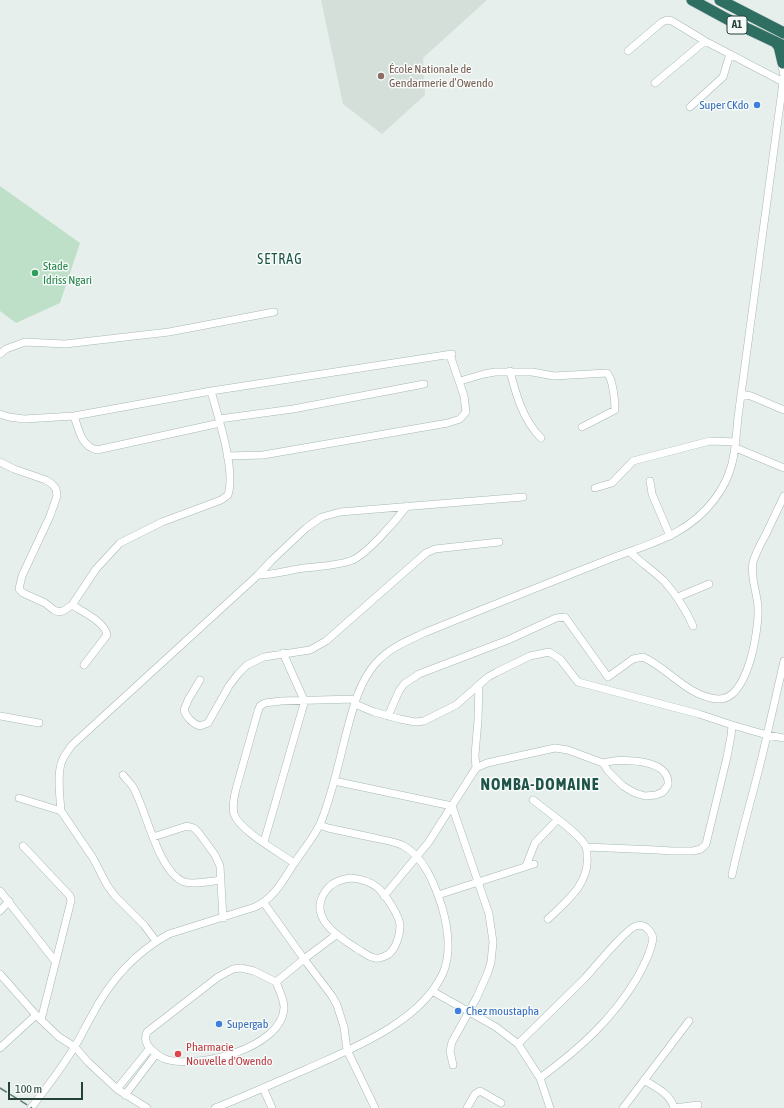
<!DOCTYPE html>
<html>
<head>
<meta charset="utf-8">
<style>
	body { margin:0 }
	#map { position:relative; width:784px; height:1108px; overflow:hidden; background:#e6efeb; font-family:"Asap Condensed",sans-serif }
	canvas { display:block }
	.scale { position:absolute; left:8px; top:1082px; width:75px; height:18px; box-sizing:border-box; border:2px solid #24423a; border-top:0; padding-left:5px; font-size:12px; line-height:14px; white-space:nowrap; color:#24423a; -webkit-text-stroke:3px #f7fbf9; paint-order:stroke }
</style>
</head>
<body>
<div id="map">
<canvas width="784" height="1108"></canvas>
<div class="scale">100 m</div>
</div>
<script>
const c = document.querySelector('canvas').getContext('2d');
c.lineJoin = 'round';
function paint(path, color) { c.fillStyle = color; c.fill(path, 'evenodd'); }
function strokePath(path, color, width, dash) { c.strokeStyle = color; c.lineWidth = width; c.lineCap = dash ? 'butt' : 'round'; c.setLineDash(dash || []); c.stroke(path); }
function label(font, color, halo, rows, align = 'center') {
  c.font = font + ' "Asap Condensed",sans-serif'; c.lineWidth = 3; c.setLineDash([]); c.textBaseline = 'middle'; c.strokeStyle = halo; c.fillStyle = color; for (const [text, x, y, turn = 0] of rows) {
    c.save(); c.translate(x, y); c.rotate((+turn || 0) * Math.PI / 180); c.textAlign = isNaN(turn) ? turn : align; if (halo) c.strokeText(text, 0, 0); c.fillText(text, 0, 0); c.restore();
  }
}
paint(new Path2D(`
	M 321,0 L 487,0 L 423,58 L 425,95 L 382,134 L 343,104 Z`), '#d4dfda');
paint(new Path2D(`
	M 0,186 L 80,243 L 60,303 L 16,323 L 0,311 Z`), '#bfe0c8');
const minor = new Path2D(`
	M 628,51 L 662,22 L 667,20 L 672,21 L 705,41 L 783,82
	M 655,83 L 705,41
	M 690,107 L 723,77 L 730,54
	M 0,354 L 6,349 L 25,342 L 65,344 L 169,332 L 274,312
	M 510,371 C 516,395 523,420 541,438
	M 460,381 L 484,374 L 495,372 L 532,372 L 554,376 L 607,373 C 613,379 615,401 615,410 L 582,427
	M 741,394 L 751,396 L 784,410
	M 0,414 L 9,417 L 24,419 L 74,416 L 211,391 L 452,354
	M 74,416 C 79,430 81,446 97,450 L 220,423
	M 219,419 L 293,409 L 424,384
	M 736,448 L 784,468
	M 227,456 L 263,455 L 448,423 L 460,419 L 466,412 L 464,396 L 450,355
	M 0,462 L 14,469 L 46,480 L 52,484 L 56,489 L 57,496 L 50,516 L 22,576 L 19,589 L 23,593 L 45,603 L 54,610 L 58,612 L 63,611 L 72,605 L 96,569 L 120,543 L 162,522 L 221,500 L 228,495 C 236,470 218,417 211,391
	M 650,481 L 652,494 L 670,536
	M 595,488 L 612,483 L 633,461 L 710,441 L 736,442
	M 630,552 C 641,563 654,571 665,582 C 677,596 686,610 693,626
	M 258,575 C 274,575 289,570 304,568 C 320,566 335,566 350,561 C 365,557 397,519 407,506
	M 678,597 L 709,584
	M 72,605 C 83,612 105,622 107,635 L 84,665
	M 283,653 L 304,700
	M 784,661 L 767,735 L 784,738
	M 200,680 L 188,700 L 184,710 C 186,717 193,724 200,726 L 208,723 L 229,686 L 238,674 L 247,665 L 264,657 L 310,650 L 326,641 L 426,553 L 435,549 L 499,542
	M 355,704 L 374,712 L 400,719 L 415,722 L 424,721 L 456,705 L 488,677 L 497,672 L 530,656 L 549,652 L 560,659 L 578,682 L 699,714 L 732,725 L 731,736 L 727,757 L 706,844 L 701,849 L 693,851 L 672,851 L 657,850 L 586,847
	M 0,716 L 39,723
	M 388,716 L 399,691 L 404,684 L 419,674 L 508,640 L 556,618 L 565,617 L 608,677 L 633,659 L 643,657 C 668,668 687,696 717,699 C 748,702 759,630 758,607 C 757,592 750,577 753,562 C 756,552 761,543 766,534 C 772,521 778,509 784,496
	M 732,725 L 767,735 C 757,782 742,828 732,875
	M 476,768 L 475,755 L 478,720 L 479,685
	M 123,775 C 126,779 130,782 133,787 C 146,809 158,872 184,882 C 193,885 212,881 221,880
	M 334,781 L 452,806 L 489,914 L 493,942 L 491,962 L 488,972 L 477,997 L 452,1042 L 450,1051 L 453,1065
	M 19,798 L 61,811 L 93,858 L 107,885 L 115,896 L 144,925 L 156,941
	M 533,800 C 545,810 581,834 586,847 C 587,849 587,853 587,856 C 590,883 566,902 548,919
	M 61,811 C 60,796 57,778 61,764 C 63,756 68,751 72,745 L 258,575 L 272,560 L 306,528 L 322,517 L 340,512 L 523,497
	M 153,837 L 187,826 L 194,828 L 199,833 L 215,855 L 220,866 L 223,918
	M 264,842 L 305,700
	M 23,846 L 70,896 L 71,901 L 41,1020
	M 294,863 C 279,852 240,831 234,814 C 232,806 234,797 236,789 L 258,711 L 260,706 L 265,703 L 281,701 L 356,699
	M 526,866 L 535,843 L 557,820
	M 351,878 C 361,879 369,881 377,887 C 385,894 400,916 400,926 C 400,935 396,948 389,954 C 384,957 380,959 375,958 C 368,957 362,951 356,948 C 337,936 308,917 325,892 C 331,882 341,879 351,878 Z
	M 0,891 L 55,961
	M 438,895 L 534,864
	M 384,896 L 428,843 L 476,768 L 487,763 L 555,748 L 568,750 L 603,763 L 608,771 L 623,786 L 635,793 L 645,796 L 656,795 L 663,792 L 668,785 C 671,758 619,758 603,763
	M 264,903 L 304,959 L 336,935
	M 0,911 L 9,901
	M 241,968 L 254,971 L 276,982 C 279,990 284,999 284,1008 C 282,1048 197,1070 165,1059 C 160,1057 156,1054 152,1050 C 146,1045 144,1039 147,1032 L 218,977 L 233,969 Z
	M 0,974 L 36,1015 L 59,1037 L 75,1047 L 88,1062 L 117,1089 L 147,1108
	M 276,982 L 304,959 L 332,996 L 337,1005 L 344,1027 L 347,1050 L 375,1108
	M 432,991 L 496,1027 L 518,1044 L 540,1078 L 550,1108
	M 518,1044 C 540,1022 563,1000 585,978 C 595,967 626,929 636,926 C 645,923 651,931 653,938 C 651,952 644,965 637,978 C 612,1020 579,1049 540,1078
	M 0,1048 L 36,1015
	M 644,1080 C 655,1087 671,1094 674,1108
	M 263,1088 L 272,1108
	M 117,1089 L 150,1048
	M 125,1095 L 156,1054
	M 31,1108 C 46,1088 62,1068 75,1046 C 81,1037 85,1027 91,1017 C 109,982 134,953 169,934 L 255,907 C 273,899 283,881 293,865 C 304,848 318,833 324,814 C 333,789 339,763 345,738 C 352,712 358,683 376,663 C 389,648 407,641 424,633 C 485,608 546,584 607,560 C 647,544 686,537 714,500 C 735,473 735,449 738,417 L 784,75 L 782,67 L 784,59
	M 215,1108 C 246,1096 276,1082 307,1069 C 353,1048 421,1022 443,973 C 452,952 448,928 442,907 C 435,885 424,856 402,845 C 392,841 380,839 370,837 C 356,834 342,831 328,828 L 320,825
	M 467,1108 L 475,1094 L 480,1091 L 501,1103
	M 623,1108 L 689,1021
	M 674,1108 L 698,1105`);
const highway = new Path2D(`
	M 692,0 L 727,19 L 784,46
	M 720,0 L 784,33
	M 777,44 L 779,46 L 783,63`);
strokePath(minor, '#a8b8b2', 8);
strokePath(highway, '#c2cac8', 12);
strokePath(minor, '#fff', 7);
strokePath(highway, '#2f6f62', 11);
strokePath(new Path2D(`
	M 0,1088 L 32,1108`), '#5f7d75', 1.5, [8, 4]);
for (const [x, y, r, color] of [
	[381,76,4,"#8d6e63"],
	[757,105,4,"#3f7fe0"],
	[35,273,4,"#2e9e5b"],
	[458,1011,4,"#3f7fe0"],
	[219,1024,4,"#3f7fe0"],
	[178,1054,4,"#e0444e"]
]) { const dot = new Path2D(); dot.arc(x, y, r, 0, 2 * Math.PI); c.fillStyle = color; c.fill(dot); strokePath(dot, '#f7fbf9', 1.5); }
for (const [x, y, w] of [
	[737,25,20]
]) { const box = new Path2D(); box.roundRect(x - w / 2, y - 9, w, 18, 3); c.fillStyle = '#f7fbf9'; c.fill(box); strokePath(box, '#24423a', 1); }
label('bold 11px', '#24423a', null, [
	["A1",737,25]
]);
label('12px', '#785e54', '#f7fbf9', [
	["École Nationale de",389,69],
	["Gendarmerie d’Owendo",389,83]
], 'left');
label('12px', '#366cbe', '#f7fbf9', [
	["Super CKdo",749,105,"right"],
	["Chez moustapha",466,1011],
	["Supergab",227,1024]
], 'left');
label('12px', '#27864d', '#f7fbf9', [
	["Stade",43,266],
	["Idriss Ngari",43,280]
], 'left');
label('12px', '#be3a42', '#f7fbf9', [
	["Pharmacie",186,1047],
	["Nouvelle d'Owendo",186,1061]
], 'left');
c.letterSpacing = '1px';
label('14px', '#1f5548', '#f7fbf9', [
	["SETRAG",280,260]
]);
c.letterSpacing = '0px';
c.letterSpacing = '1px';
label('bold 16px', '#1f5548', '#f7fbf9', [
	["NOMBA-DOMAINE",540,785]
]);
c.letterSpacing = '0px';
</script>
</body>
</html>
